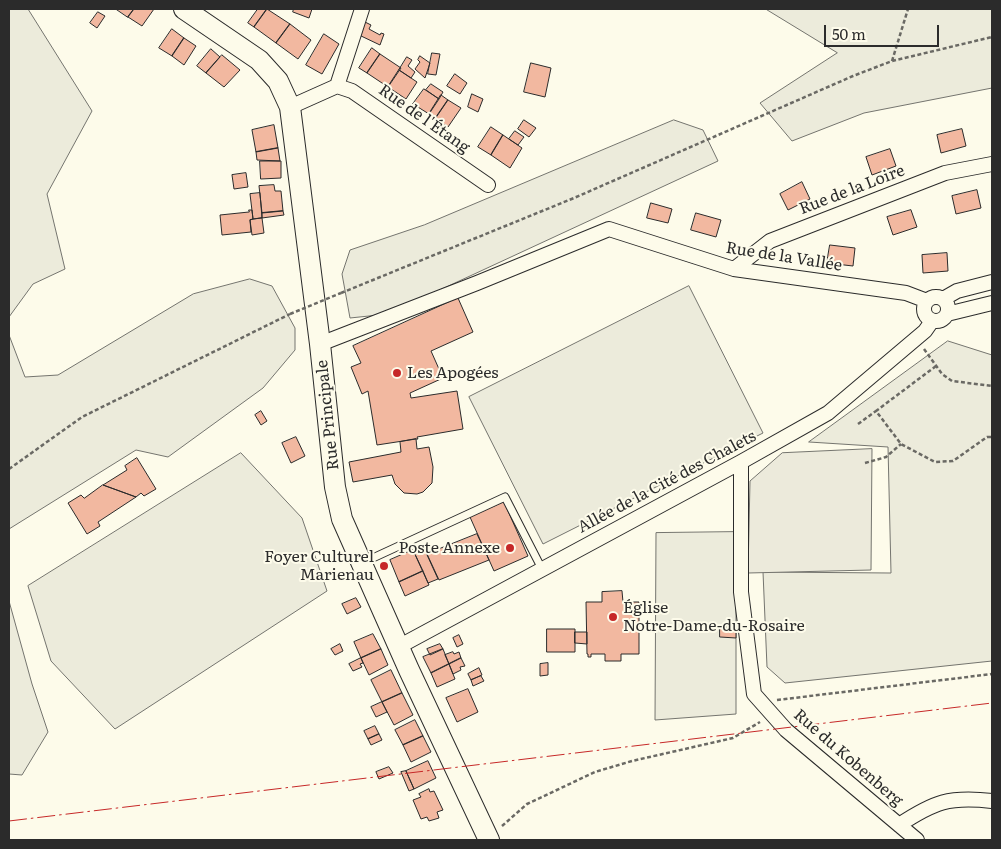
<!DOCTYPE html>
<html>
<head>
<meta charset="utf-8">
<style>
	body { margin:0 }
	#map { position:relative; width:1001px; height:849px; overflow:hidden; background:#fdfbea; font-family:Literata,serif }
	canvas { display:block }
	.frame { position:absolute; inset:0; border:10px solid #2b2b2b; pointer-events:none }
	.scale { position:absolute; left:824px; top:25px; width:115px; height:22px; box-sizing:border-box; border:2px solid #2b2b2b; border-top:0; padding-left:6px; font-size:15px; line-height:18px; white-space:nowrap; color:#2b2b2b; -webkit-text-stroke:4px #fdfbea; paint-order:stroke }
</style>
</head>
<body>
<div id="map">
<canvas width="1001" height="849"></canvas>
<div class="frame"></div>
<div class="scale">50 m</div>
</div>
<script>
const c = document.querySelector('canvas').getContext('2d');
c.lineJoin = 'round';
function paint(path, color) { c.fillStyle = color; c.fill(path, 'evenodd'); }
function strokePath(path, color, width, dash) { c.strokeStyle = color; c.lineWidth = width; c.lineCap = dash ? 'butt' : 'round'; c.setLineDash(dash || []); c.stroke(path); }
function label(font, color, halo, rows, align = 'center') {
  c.font = font + ' Literata,serif'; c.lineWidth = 4; c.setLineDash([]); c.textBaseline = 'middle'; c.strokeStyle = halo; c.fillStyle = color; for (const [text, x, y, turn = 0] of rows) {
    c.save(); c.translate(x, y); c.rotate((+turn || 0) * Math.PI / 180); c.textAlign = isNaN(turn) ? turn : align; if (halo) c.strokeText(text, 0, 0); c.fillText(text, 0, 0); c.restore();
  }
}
const green = new Path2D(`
	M 9,9 L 28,9 L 92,111 L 47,194 L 65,269 L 33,284 L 9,317 Z
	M 766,9 L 992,9 L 992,88 L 864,113 L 792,141 L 760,103 L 837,53 Z
	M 674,120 L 703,130 L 718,161 L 388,314 L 350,318 L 342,274 L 350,250 L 424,225 Z
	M 250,279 L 272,286 L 295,328 L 295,350 L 263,388 L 168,457 L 136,450 L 9,529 L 9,335 L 25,377 L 58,375 L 193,294 Z
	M 689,286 L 763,433 L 543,544 L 469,397 Z
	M 948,341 L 992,355 L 992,661 L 785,683 L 767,667 L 763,572 L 891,573 L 888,447 L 809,442 Z
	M 241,453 L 302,518 L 327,591 L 115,729 L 51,661 L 28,586 Z
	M 736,532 L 736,714 L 655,720 L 656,533 Z
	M 9,601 L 32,684 L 48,732 L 22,775 L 9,774 Z`);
paint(green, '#ecebdb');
strokePath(green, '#74746e', 1);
const parking = new Path2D(`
	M 872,449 L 871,570 L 748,573 L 750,481 L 782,453 Z`);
paint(parking, '#eceadb');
strokePath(parking, '#74746e', 1);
const building = new Path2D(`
	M 116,9 L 134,9 L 128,17 Z
	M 134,9 L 154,9 L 142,26 L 128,17 Z
	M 258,9 L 267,9 L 254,27 L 248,23 Z
	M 267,9 L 290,24 L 276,43 L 254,27 Z
	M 294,9 L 312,9 L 309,18 L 293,12 Z
	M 98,12 L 105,16 L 97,28 L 90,23 Z
	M 361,20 L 371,25 L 369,29 L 380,35 L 381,33 L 384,34 L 380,45 L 359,35 Z
	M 290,24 L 311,40 L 298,59 L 276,43 Z
	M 172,29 L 184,38 L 172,56 L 159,48 Z
	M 324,34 L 339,44 L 322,74 L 306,65 Z
	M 184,38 L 196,46 L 184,65 L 172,56 Z
	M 372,48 L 380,54 L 367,73 L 359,68 Z
	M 211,49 L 220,57 L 206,73 L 197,66 Z
	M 432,53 L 440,54 L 436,75 L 428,74 Z
	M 380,54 L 401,68 L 388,87 L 367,73 Z
	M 222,55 L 240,70 L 224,87 L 206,73 Z
	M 420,56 L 430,63 L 425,78 L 415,69 L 420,62 L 418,60 Z
	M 407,57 L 412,60 L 408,66 L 415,72 L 411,78 L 399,70 Z
	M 531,63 L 551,68 L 545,97 L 524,92 Z
	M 399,70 L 417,82 L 406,99 L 388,87 Z
	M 455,74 L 467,83 L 460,94 L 447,86 Z
	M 431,84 L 443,92 L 439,99 L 426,90 Z
	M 424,89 L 439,99 L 429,114 L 413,104 Z
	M 472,94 L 483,99 L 478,112 L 468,107 Z
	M 441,95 L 448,100 L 435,119 L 429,114 Z
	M 448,100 L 461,108 L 448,127 L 435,119 Z
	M 524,120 L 536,128 L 529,137 L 518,129 Z
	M 274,125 L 278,148 L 256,152 L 252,130 Z
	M 491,127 L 503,135 L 491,155 L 478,147 Z
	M 962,129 L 966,146 L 941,153 L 937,135 Z
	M 515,131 L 524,137 L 518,145 L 509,139 Z
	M 503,135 L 522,148 L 510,168 L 491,155 Z
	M 278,148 L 280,161 L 257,160 L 256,152 Z
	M 890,149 L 896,166 L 872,175 L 866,157 Z
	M 260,161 L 281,161 L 281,178 L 261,179 Z
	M 246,173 L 248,187 L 234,189 L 232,175 Z
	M 802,182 L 810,199 L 788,210 L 780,194 Z
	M 274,185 L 275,191 L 281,191 L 283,211 L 262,213 L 259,186 Z
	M 977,190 L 981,208 L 956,214 L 952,196 Z
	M 260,193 L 262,218 L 253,219 L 250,194 Z
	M 651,203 L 672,209 L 668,223 L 647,218 Z
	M 249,210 L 252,210 L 253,219 L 250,220 L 251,232 L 222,235 L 220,215 L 249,212 Z
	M 911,210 L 917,227 L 893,235 L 887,217 Z
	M 283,211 L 284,215 L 262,218 L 262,213 Z
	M 696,213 L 721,220 L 716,237 L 691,230 Z
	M 262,218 L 264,233 L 252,235 L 250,220 Z
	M 830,245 L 855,248 L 853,266 L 827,263 Z
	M 947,253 L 948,271 L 923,273 L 922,255 Z
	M 458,298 L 473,332 L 431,351 L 443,378 L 410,393 L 411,398 L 457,391 L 463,429 L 417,437 L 418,439 L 416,439 L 377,445 L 368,391 L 362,394 L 351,367 L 361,363 L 353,346 Z
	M 261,411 L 267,421 L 261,425 L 255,415 Z
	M 296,437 L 305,456 L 291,463 L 282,443 Z
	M 416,439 L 417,449 L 429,447 L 433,467 L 432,483 L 423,492 L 417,494 L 404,493 L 395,484 L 392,475 L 353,482 L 349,462 L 401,452 L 400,442 Z
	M 137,458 L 156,489 L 144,496 L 141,493 L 136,497 L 103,485 L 127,470 L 125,466 Z
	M 103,485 L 136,497 L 98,522 L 100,526 L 87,534 L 68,503 L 81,495 L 84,498 Z
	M 504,502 L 528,556 L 494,571 L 470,517 Z
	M 477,534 L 489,560 L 439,580 L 427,554 Z
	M 423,546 L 438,579 L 428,583 L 413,550 Z
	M 413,550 L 423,571 L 399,582 L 390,560 Z
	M 423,571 L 429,585 L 405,596 L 399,582 Z
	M 622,591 L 623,602 L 639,602 L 639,654 L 621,654 L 621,661 L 605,661 L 605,654 L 591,654 L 591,657 L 588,657 L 588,654 L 587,654 L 586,602 L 602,602 L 602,592 Z
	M 356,598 L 361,607 L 347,614 L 342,604 Z
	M 720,627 L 736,627 L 736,638 L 720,637 Z
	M 547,629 L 575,629 L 575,652 L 547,652 Z
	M 575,632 L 587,632 L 587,644 L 575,643 Z
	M 373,634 L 381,649 L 361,658 L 354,642 Z
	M 459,635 L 463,644 L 457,647 L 453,638 Z
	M 340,644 L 343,651 L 335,655 L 331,649 Z
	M 440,644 L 443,649 L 430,655 L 427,649 Z
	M 381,649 L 388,665 L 369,675 L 361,658 Z
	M 443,649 L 449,664 L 431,673 L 423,657 Z
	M 453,652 L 454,654 L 459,652 L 461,658 L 449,664 L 445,655 Z
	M 361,658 L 363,663 L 360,664 L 362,667 L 353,671 L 349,664 Z
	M 461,658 L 465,666 L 460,667 L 461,670 L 453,674 L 449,664 Z
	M 548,663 L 548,675 L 540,676 L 540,664 Z
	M 449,664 L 455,679 L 437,687 L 431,673 Z
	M 479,668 L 482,675 L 471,680 L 468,674 Z
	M 391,670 L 402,693 L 382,702 L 371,680 Z
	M 481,676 L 484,681 L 473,686 L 471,680 Z
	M 468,689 L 478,712 L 457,722 L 446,698 Z
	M 402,693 L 413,715 L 394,725 L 382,702 Z
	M 382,702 L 387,712 L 376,717 L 371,707 Z
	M 415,720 L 423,736 L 403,745 L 395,730 Z
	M 375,726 L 379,734 L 368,739 L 364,731 Z
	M 379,734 L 382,740 L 371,745 L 368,739 Z
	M 423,736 L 431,752 L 411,762 L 403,745 Z
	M 428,761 L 436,778 L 414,789 L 406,771 Z
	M 389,767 L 393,773 L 379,779 L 376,772 Z
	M 406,771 L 414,789 L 409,791 L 401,772 Z
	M 429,789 L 430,792 L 434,791 L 443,810 L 437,812 L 439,818 L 429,821 L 427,817 L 421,819 L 413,800 L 421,797 L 419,794 Z`);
paint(building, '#f2b8a0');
strokePath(building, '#2b2b2b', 1);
const lane = new Path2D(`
	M 362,563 L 505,497 L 542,569`);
const street = new Path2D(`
	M 337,86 L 362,9
	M 290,107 L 337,86 L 352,91 L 488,185
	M 734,269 L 770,241 L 945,173 L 992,164
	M924 309a12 12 0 1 1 24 0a12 12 0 1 1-24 0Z
	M 943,299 L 957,291 L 992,282
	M 947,314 L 992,303
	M 320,344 L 477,283 L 609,229 L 734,269 L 906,293 L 927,301
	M 741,462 L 741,592 L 754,694 L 786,730 L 917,840
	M 400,646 L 741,462 L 828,413 L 925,331 L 932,321
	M 899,825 C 934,802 949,796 992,801`);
const secondary = new Path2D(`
	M 184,9 L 259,60 L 278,81 L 290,107 L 320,344 L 335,487 L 342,519 L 409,670 L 489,840`);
strokePath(lane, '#2b2b2b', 9);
strokePath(street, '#2b2b2b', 16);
strokePath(secondary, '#2b2b2b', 22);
strokePath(new Path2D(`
	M 892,61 L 908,9
	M 341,293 L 574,198 L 853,76 L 892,61 L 992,37
	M 924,349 L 942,374 L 952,381 L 992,386
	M 936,366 L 876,411 L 901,444 L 935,462 L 953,461 L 987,437 L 992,437
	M 858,424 L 876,411
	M 865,463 L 886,457 L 901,444
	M 9,469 L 82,417 L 290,314
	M 777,700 L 992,674
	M 502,826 L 527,804 L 595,772 L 632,761 L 733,738 L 760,722`), '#6a6964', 2.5, [4, 2.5]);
strokePath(lane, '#fdfbea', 7);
strokePath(street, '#fdfbea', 14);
strokePath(secondary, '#fdfbea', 20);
strokePath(new Path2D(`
	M 290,314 L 341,293`), '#6a6964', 2.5, [4, 2.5]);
strokePath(new Path2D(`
	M 9,821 L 992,703`), '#c62828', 1, [18, 4, 2.5, 4]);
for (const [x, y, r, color] of [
	[397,373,5,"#c62828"],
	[510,548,5,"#c62828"],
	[384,566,5,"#c62828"],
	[613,617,5,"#c62828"]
]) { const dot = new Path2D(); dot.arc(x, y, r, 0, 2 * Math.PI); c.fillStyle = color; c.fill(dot); strokePath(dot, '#fdfbea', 2); }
label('16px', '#2b2b2b', '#fdfbea', [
	["Rue de l'Étang",424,119,35],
	["Rue de la Loire",852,190,-21],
	["Rue de la Vallée",784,257,9],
	["Rue Principale",328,415,-96],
	["Allée de la Cité des Chalets",667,482,-28],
	["Rue du Kobenberg",848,758,41]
]);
label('16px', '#2b2b2b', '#fdfbea', [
	["Les Apogées",407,373],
	["Poste Annexe",500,548,"right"],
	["Foyer Culturel",374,557,"right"],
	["Marienau",374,575,"right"],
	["Église",623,608],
	["Notre-Dame-du-Rosaire",623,626]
], 'left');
</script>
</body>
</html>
